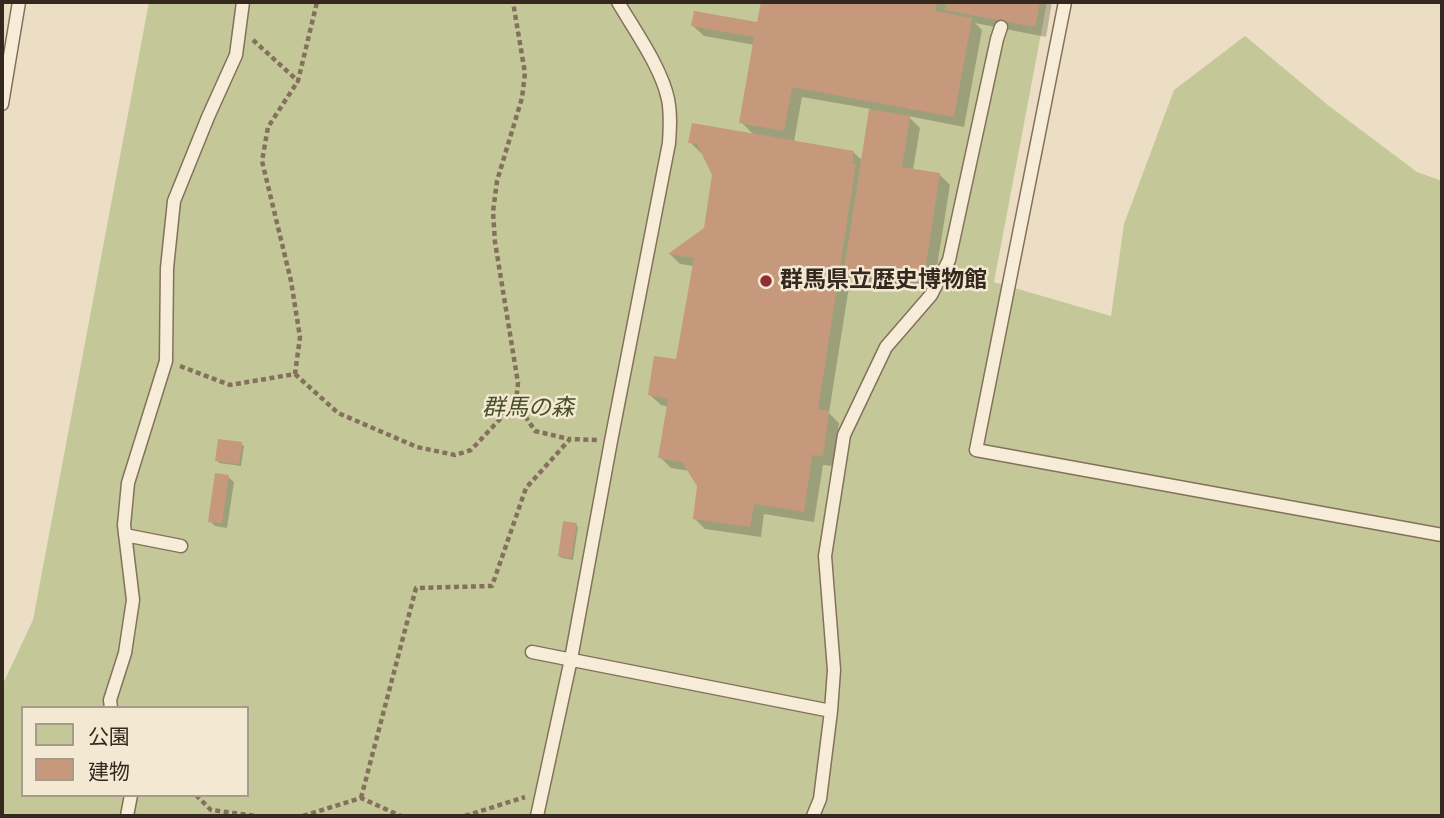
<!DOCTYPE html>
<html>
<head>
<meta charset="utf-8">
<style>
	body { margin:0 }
	#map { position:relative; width:1444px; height:818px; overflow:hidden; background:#ebdec4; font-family:"Times New Roman","Noto Sans JP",serif }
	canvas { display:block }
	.frame { position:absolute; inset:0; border:4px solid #35291f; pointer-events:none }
	.legend { position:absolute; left:21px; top:706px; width:228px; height:91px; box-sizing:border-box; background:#f3e9d3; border:2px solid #a79c8b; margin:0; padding:9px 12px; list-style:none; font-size:21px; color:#35291f }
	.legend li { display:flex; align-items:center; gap:14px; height:35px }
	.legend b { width:35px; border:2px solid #a79c8b }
</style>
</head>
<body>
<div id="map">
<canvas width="1444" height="818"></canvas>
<div class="frame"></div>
<ul class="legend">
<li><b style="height:19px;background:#c4c899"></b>公園</li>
<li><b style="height:19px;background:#c7997c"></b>建物</li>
</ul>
</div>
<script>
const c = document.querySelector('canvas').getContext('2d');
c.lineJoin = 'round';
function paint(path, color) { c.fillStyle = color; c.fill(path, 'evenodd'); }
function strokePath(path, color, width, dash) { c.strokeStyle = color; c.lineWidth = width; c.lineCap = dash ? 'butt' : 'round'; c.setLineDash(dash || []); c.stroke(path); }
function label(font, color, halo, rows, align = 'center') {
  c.font = font + ' "Times New Roman","Noto Sans JP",serif'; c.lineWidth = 5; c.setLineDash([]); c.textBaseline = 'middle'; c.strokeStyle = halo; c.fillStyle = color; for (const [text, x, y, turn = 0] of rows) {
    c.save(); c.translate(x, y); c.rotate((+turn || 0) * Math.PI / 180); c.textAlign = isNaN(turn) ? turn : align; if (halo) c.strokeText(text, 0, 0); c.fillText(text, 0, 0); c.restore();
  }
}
paint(new Path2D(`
	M 149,2 L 1047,2 L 994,282 L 1111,316 L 1124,224 L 1174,90 L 1245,36 L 1329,106 L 1417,172 L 1442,181 L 1442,816 L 2,816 L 2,686 L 33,620 ZM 23,708 L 247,708 L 247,795 L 23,795 Z`), '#c4c899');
paint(new Path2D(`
	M 763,2 L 1052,2 L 1046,37 L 975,23 L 982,30 L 964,127 L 908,116 L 920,128 L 913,170 L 939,174 L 950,185 L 933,292 L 856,280 L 851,274 L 829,413 L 839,423 L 833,466 L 823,465 L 814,522 L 764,514 L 761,537 L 705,529 L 694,518 L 699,486 L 690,471 L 671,468 L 660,457 L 669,407 L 661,405 L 650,395 L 678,361 L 694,266 L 680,264 L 670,254 L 705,229 L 714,174 L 704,154 L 701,153 L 690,142 L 754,135 L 741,122 L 755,45 L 704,36 L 693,26 L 759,24 ZM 802,97 L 871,109 L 863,161 L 853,152 L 794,142 Z
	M 241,444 L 244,446 L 241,466 L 219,463 L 217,460 Z
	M 228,477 L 234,482 L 227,528 L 215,526 L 210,521 Z
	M 576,525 L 578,527 L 573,560 L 562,558 L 559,556 Z`), '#0003');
paint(new Path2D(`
	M 761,2 L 937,2 L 935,11 L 972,18 L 954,117 L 792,87 L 784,131 L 739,123 L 754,37 L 691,26 L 694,11 L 757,22 Z
	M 947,2 L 1040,2 L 1035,27 L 945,10 Z
	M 869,109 L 910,116 L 902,167 L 940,173 L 923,283 L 844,270 Z
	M 692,123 L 854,151 L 852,164 L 856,164 L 818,409 L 829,411 L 823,456 L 812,455 L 804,512 L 754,504 L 750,527 L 693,519 L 697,486 L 682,462 L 658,458 L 668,399 L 648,395 L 654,356 L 676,359 L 694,258 L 668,254 L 704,228 L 712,175 L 697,144 L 688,143 Z
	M 218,439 L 242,442 L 239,464 L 215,461 Z
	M 215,473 L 229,475 L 222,523 L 208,522 Z
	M 563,521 L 577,523 L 571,558 L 558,556 Z`), '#c7997c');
const lane = new Path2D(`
	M 1065,2 L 976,450 L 1442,535
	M 2,104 L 19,2
	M 125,535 L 181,546
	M 532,652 L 831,711
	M 111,708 L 110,700 L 125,653 L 133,600 L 124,525 L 128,483 L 166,361 L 167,268 L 174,201 L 208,117 L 236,55 L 243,2
	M 127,816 L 131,795
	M 537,816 L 571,659 L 611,441 L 669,143 C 670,128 671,114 668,99 C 661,67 635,31 618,2
	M 813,816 L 820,799 L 831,711 L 834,670 L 825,556 L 844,435 L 886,347 L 931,295 L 949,260 L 997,39 L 1001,27`);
strokePath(lane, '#84705c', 15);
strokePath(new Path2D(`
	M 253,40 L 298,81 L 317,2
	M 180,366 L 230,385 L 295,374 L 300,337 L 291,281 L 262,161 L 268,127 L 298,81
	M 295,374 L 338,413 L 417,447 L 455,455 L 471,450 L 516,402 L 518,383 L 495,242 L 493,212 L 497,181 L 522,98 L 525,73 L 513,2
	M 516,402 L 535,431 L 569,439
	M 196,795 L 211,810 L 256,816
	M 361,798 L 416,588 L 492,586 L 526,488 L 570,439 L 597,440
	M 303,816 L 361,798 L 401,816
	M 465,816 L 525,797`), '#84705c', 4.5, [5, 3.5]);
strokePath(lane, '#f6ecd7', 12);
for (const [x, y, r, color] of [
	[766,281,7,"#902f32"]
]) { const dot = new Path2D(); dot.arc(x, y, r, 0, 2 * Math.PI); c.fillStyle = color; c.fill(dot); strokePath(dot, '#f3e9d3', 2.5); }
label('bold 23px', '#35291f', '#f3e9d3', [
	["群馬県立歴史博物館",780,281]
], 'left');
label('italic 23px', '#475027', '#f3e9d3', [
	["群馬の森",528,409]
]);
</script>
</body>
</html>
